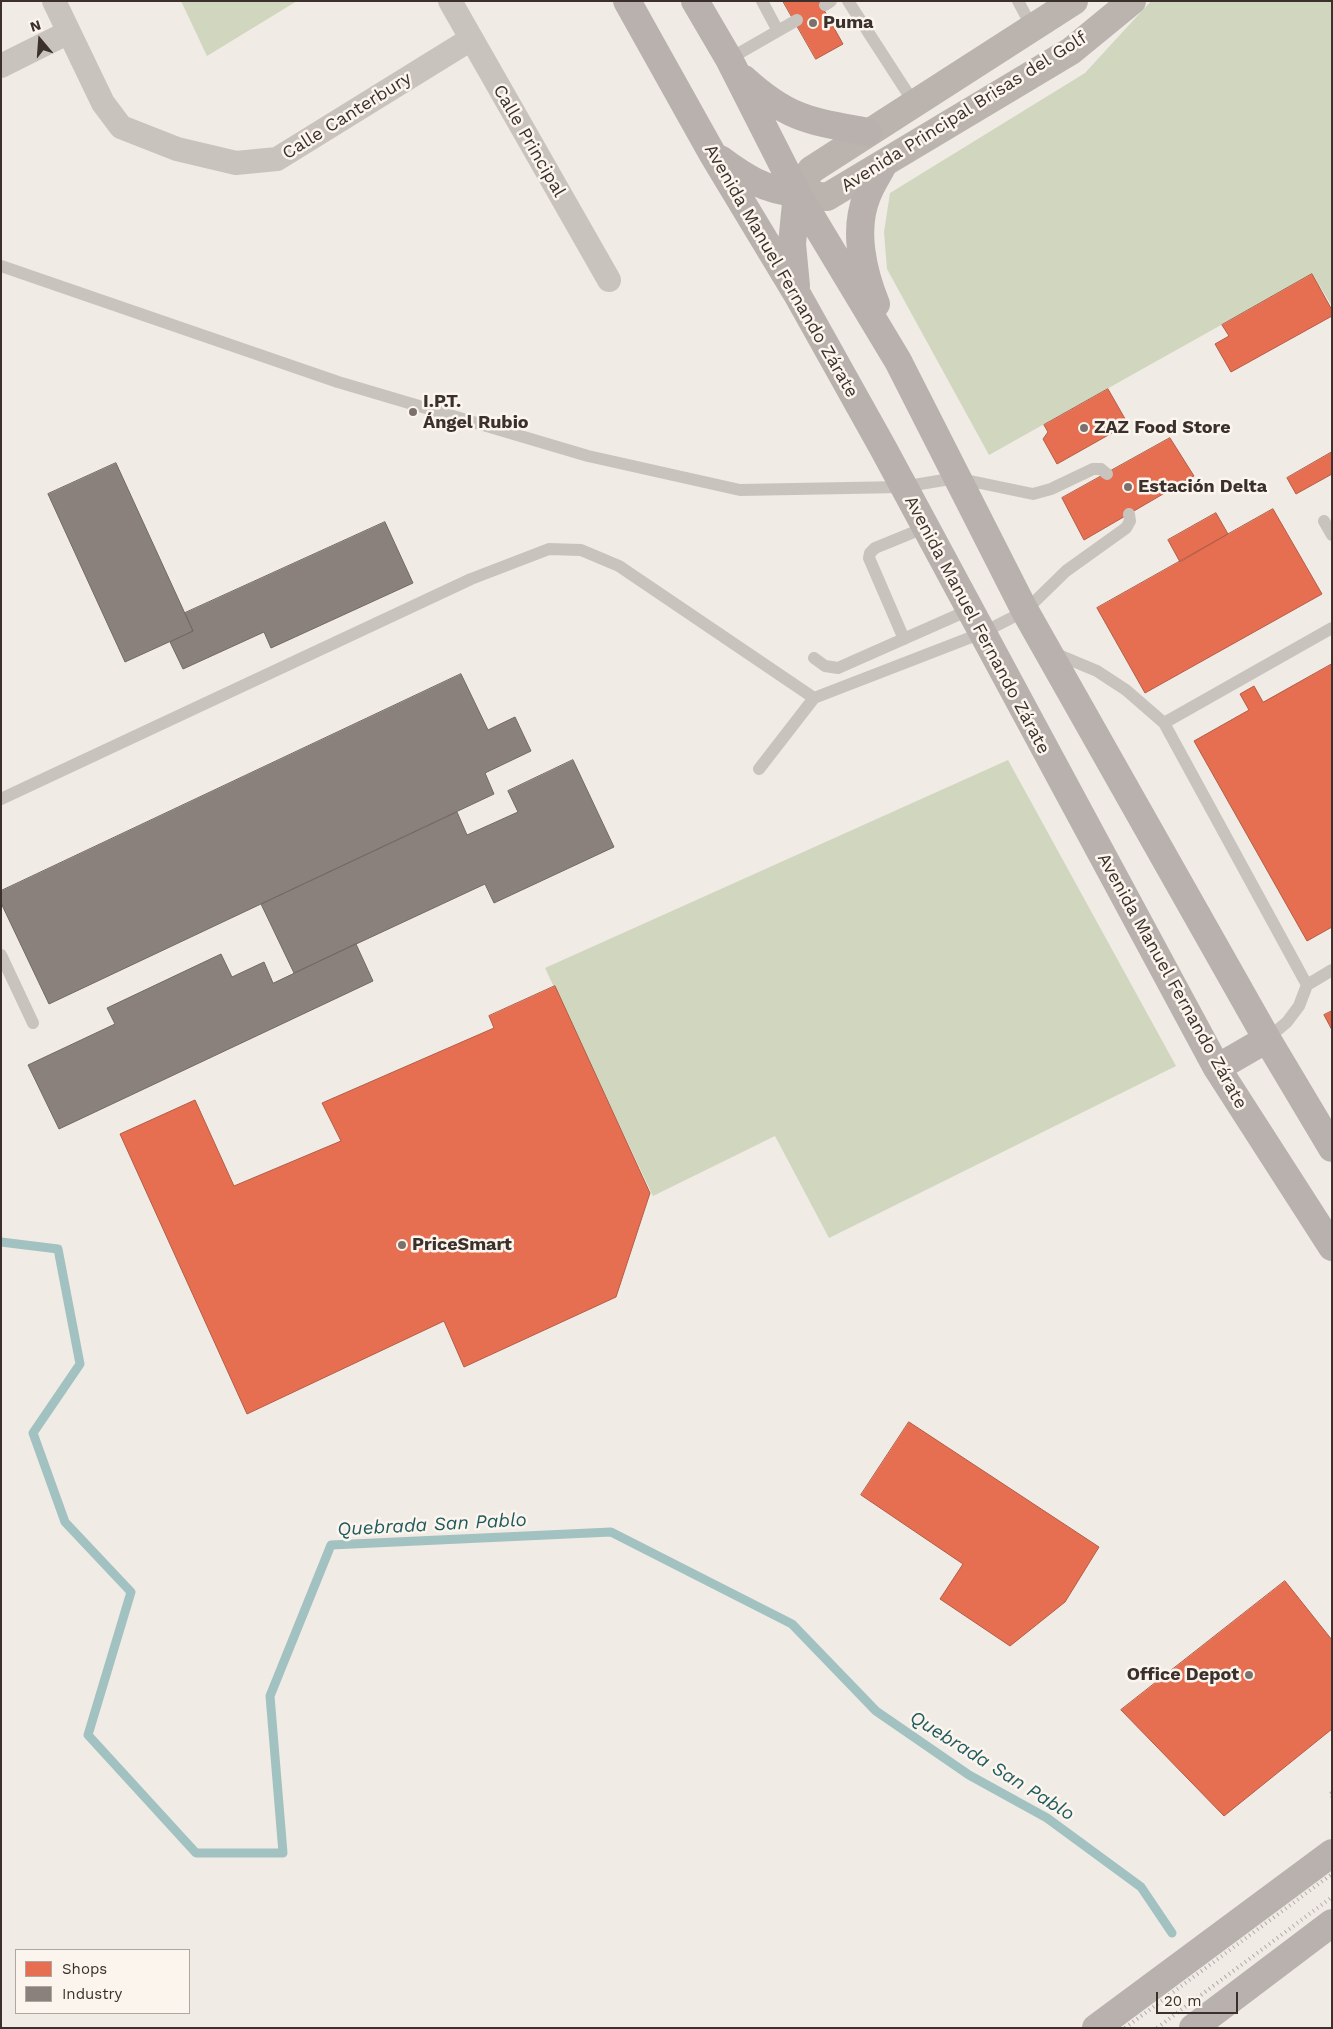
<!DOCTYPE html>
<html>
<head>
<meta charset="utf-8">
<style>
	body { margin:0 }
	#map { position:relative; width:1333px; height:2029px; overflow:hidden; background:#f0ebe5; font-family:"Work Sans",sans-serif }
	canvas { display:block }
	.frame { position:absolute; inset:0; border:2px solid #3b302b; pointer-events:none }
	.legend { position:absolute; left:15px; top:1949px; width:175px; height:65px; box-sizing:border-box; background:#fbf5ee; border:1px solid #aea6a0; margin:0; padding:6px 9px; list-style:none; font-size:15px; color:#3b302b }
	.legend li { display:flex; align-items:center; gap:10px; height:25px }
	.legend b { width:25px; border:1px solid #aea6a0 }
	.north { position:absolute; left:15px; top:15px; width:50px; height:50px; -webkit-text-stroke:4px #fbf5ee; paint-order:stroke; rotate:342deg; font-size:14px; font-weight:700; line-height:20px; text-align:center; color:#3b302b }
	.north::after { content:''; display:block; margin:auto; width:18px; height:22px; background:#3b302b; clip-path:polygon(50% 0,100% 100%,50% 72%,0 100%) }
	.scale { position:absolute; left:1156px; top:1992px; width:82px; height:22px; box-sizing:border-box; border:2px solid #3b302b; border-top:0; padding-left:6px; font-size:15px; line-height:18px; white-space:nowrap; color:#3b302b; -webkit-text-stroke:4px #fbf5ee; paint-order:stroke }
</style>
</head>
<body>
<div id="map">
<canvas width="1333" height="2029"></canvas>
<div class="frame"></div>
<ul class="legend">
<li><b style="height:14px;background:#e76f51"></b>Shops</li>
<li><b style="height:14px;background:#8a817c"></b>Industry</li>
</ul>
<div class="north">N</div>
<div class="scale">20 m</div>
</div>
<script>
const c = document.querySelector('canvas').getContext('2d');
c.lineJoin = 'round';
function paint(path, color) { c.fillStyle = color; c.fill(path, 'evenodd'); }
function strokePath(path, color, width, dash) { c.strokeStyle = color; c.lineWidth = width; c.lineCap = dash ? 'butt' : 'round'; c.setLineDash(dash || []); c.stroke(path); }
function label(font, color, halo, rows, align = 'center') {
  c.font = font + ' "Work Sans",sans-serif'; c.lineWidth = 5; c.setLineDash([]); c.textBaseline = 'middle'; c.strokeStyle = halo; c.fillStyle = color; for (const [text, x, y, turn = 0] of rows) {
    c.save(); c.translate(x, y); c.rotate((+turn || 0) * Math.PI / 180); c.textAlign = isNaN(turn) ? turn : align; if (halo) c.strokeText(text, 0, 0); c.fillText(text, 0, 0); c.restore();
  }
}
paint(new Path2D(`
	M 181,1 L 297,1 L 207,56 Z
	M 1151,1 L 1332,1 L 1332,306 L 1312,274 L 989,455 L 887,269 L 884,232 L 890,193 L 1085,73 Z
	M 1008,760 L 1176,1066 L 829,1238 L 775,1136 L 653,1196 L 545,968 Z`), '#d1d6bf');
const shops = new Path2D(`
	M 783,1 L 819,1 L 843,44 L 816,59 Z
	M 1312,274 L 1332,310 L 1332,316 L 1231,372 L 1215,344 L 1229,336 L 1222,325 Z
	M 1108,389 L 1128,424 L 1057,464 L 1043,439 L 1048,432 L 1044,425 Z
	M 1170,438 L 1194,476 L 1084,540 L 1062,498 Z
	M 1332,452 L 1332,474 L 1296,494 L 1287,478 Z
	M 1273,509 L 1322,594 L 1145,693 L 1097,608 Z
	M 1216,513 L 1228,534 L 1180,562 L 1168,540 Z
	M 1332,664 L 1332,927 L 1307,941 L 1194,741 L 1249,710 L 1240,694 L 1254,686 L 1263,702 Z
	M 555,986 L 650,1193 L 616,1297 L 464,1367 L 444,1321 L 247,1414 L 120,1134 L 195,1100 L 234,1186 L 341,1141 L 322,1103 L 494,1028 L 489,1016 Z
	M 1332,1011 L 1332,1030 L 1324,1015 Z
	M 909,1422 L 1099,1547 L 1065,1602 L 1010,1646 L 940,1599 L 963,1564 L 861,1495 Z
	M 1285,1581 L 1332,1640 L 1332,1729 L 1224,1816 L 1121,1710 Z`);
paint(shops, '#e76f51');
strokePath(shops, '#b35c46', 1);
const industry = new Path2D(`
	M 116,463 L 193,631 L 125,662 L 48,494 Z
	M 385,522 L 413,583 L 271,648 L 264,632 L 183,669 L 170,642 L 193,631 L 185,613 Z
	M 461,674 L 488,730 L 515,717 L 531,751 L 485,773 L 494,794 L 49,1004 L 1,903 L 1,891 Z
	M 573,760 L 614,847 L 494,903 L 485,884 L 294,973 L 261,904 L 457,812 L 467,835 L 518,812 L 508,791 Z
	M 356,944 L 373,981 L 59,1129 L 28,1065 L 115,1024 L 107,1008 L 221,954 L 232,977 L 264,962 L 273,983 Z`);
paint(industry, '#8a817c');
strokePath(industry, '#726964', 1);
strokePath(new Path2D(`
	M 1,1242 L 58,1249 L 80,1364 L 33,1433 L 65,1522 L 131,1592 L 88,1735 L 196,1853 L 283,1853 L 270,1696 L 331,1545 L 611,1532 L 792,1624 L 876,1711 L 969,1775 L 1047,1818 L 1141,1887 L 1172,1933`), '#a1c2c1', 9);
strokePath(new Path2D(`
	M 1332,1792 L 1330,1794 L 1332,1797`), '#c2bbb6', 3, [2.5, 2.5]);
strokePath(new Path2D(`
	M 762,1 L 778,31
	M 848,1 L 914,103
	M 1018,1 L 1033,29
	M 825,5 L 831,1
	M 729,59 L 797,20
	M 1,266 L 338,382 L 588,456 L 740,490 L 902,487 L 956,478 L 1033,494 L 1051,489 L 1093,469 L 1101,469 L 1107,474
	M 1324,521 L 1332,535
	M 904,639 L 869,558 L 870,553 L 875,548 L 924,528
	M 1054,653 L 1097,671 L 1126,690 L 1164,723 L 1332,628
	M 814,658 L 825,666 L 838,668 L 969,610
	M 1164,723 L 1307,985
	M 759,769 L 814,698
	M 1,799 L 471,579 L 549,549 L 581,550 L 619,566 L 814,698 L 982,633 L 1025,611 L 1066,571 L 1126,528 L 1130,521 L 1129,514
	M 1,955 L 33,1023
	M 1267,1039 L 1287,1022 L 1299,1006 L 1307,985 L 1332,970`), '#c9c3be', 12);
strokePath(new Path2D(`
	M 54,1 L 103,103 L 121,127 L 177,149 L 236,163 L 277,159 L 471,39
	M 450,1 L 609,280
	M 1,66 L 69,32`), '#c9c3be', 24);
strokePath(new Path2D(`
	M 1074,1 L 811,170 L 797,193 L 827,197 L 1071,51 L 1132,1`), '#bab3ae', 28);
strokePath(new Path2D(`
	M 627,1 L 712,153 L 797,294 L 883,448 L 1217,1068 L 1332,1247
	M 695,1 L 729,59 L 797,193 L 898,361 L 1025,611 L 1267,1039 L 1332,1148
	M 744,79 C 789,120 811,121 868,132
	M 720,159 C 744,177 766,191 797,193
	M 796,286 L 792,244 L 797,193
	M 876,304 C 863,272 853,230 867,196 C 871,185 878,175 883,165
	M 1217,1068 L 1267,1039
	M 1096,2028 L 1332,1853
	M 1193,2028 L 1332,1923`), '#b8b1ad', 28);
strokePath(new Path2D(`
	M 1125,2028 L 1332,1874
	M 1157,2028 L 1332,1897`), '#b1aca8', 4, [1, 4]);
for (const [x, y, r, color] of [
	[813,23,5,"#7a716c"],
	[413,412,5,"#7a716c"],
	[1084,428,5,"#7a716c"],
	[1128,487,5,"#7a716c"],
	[402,1245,5,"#7a716c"],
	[1249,1675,5,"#7a716c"]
]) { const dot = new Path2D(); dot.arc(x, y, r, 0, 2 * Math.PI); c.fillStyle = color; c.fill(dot); strokePath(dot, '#fbf5ee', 2); }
label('bold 18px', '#3b302b', '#fbf5ee', [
	["Puma",823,23],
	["I.P.T.",423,402],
	["Ángel Rubio",423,423],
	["ZAZ Food Store",1094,428],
	["Estación Delta",1138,487],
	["PriceSmart",412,1245],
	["Office Depot",1239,1675,"right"]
], 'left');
label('18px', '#3b302b', '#fbf5ee', [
	["Avenida Principal Brisas del Golf",964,112,-32],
	["Calle Canterbury",347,116,-32],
	["Calle Principal",529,141,60],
	["Avenida Manuel Fernando Zárate",781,271,60],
	["Avenida Manuel Fernando Zárate",977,625,62],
	["Avenida Manuel Fernando Zárate",1172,981,61]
]);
label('italic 19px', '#1f5a5e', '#fbf5ee', [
	["Quebrada San Pablo",432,1525,-3],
	["Quebrada San Pablo",992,1766,32]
]);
</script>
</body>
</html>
